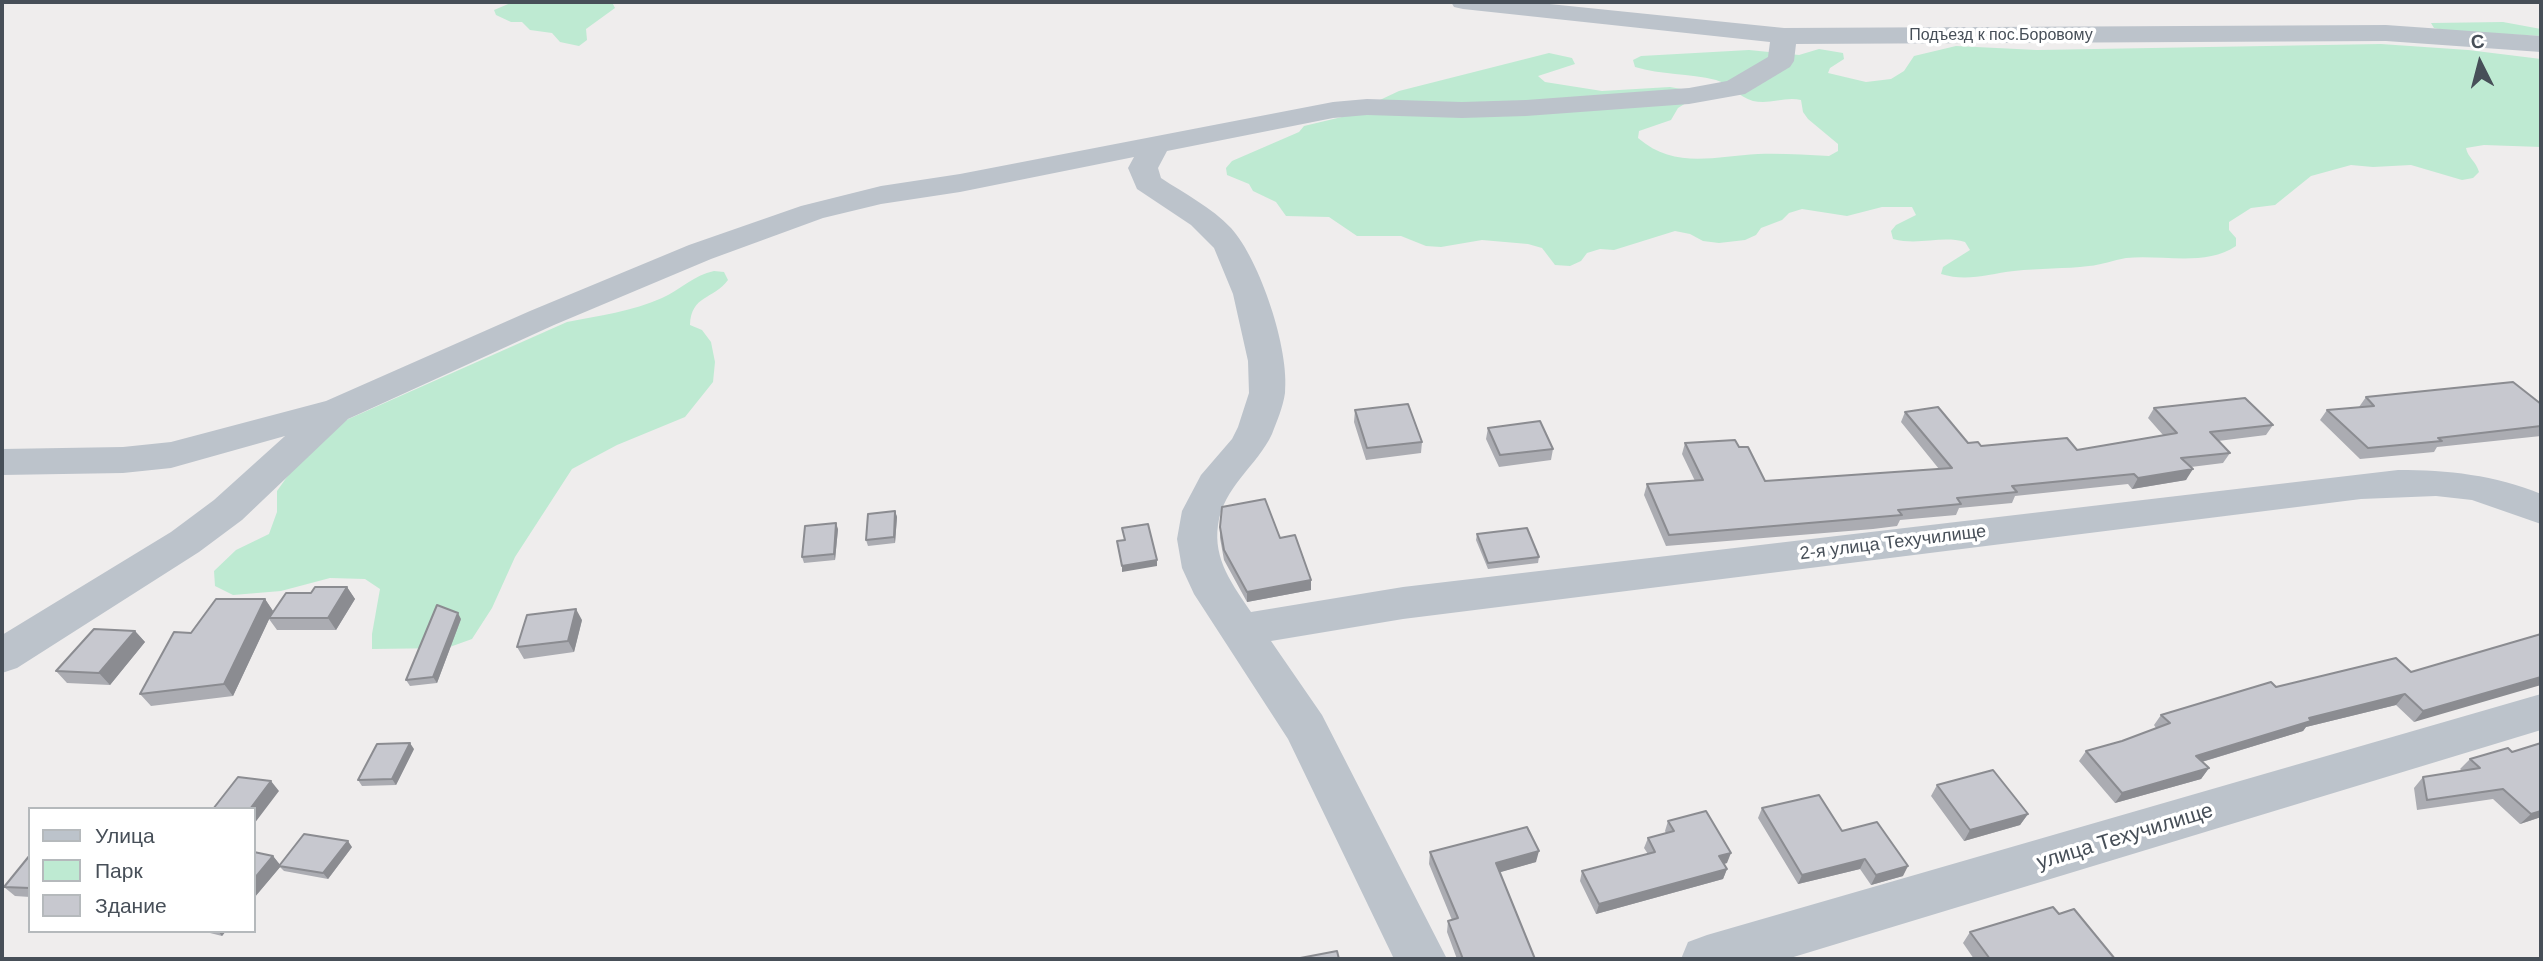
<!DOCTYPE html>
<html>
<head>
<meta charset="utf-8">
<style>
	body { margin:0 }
	#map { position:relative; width:2543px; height:961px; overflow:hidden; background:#efeded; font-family:Arial,sans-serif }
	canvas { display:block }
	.frame { position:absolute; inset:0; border:4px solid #474f58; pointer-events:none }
	.legend { position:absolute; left:28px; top:807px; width:228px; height:126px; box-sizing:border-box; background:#fff; border:2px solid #b5b9bc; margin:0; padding:9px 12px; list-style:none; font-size:21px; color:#474f58 }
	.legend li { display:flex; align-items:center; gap:14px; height:35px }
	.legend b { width:35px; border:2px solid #b5b9bc }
	.north { position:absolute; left:2445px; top:28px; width:70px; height:70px; -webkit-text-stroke:5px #fff; paint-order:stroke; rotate:354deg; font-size:19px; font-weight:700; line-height:28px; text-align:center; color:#474f58 }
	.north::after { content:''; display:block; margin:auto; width:24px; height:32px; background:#474f58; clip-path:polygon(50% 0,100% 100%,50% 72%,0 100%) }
</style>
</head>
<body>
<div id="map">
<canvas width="2543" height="961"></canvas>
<div class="frame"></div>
<ul class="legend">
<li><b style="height:9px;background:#bcc3cb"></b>Улица</li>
<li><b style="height:19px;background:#beead2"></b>Парк</li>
<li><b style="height:19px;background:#c7c8cf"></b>Здание</li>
</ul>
<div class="north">С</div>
</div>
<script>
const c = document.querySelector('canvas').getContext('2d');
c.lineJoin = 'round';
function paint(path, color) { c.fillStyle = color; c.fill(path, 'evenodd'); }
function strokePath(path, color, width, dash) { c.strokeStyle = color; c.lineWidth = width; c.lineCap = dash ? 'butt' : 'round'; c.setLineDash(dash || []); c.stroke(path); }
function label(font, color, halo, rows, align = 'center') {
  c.font = font + ' Arial,sans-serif'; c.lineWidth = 7; c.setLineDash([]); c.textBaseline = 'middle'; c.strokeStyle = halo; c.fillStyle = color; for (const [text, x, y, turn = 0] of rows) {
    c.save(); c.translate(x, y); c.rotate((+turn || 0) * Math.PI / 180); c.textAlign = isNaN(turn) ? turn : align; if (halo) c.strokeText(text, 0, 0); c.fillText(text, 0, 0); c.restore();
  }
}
paint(new Path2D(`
	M 513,2 L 612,2 L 615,8 L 586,29 L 587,40 L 579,46 L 560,42 L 552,33 L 530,30 L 522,22 L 511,22 L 496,15 L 494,10 Z
	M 2503,22 L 2541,29 L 2541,36 L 2448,31 L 2434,28 L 2431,23 Z
	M 2381,44 L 2468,50 L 2541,59 L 2541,147 L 2484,145 L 2466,148 C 2468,158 2476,161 2479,172 L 2473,178 L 2462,180 L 2411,165 L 2373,167 L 2351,165 L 2311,176 L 2275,205 L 2251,208 L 2229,222 L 2229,230 L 2236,238 L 2236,246 C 2205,267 2161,254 2126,258 C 2113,260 2102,265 2089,266 C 2065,269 2039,268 2014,271 C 1988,274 1967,282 1941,274 L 1943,267 L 1970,250 L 1965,242 C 1941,235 1920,246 1893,239 L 1891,231 L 1896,225 L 1916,215 L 1912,207 L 1882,207 L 1847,216 L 1802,209 L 1789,213 L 1782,220 L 1761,228 L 1756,235 L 1745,240 L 1719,243 L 1703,241 L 1690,234 L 1675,231 L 1614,250 L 1600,249 L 1587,253 L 1581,261 L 1570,266 L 1555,265 L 1542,248 L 1528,244 L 1482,240 L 1441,247 L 1426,246 L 1401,236 L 1357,236 L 1329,217 L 1286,216 L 1276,202 L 1253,191 L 1249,184 L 1227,175 L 1226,168 L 1232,161 L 1299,132 L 1304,126 L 1346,116 L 1399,91 L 1549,53 L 1572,58 L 1575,64 L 1538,76 L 1545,82 L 1602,91 L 1670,87 L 1687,90 L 1686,103 L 1678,108 L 1671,120 L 1639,131 L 1638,138 C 1675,170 1715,156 1758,154 C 1782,153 1806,155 1829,156 L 1838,151 L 1838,144 L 1808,119 L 1803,112 L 1801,100 C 1785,96 1770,105 1753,101 C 1738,97 1731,84 1716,80 C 1689,73 1661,75 1635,67 L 1633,60 L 1641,56 L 1749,50 L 1799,55 L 1819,49 L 1843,53 L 1844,59 L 1830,68 L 1828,73 L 1866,82 L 1891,79 L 1904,71 L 1914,56 L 1956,46 L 2037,50 Z
	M 714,271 L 724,272 L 728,280 C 713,300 691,295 690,325 L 702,330 L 711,342 L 715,362 L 713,382 L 685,417 L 617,445 L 572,469 L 515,557 L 492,608 L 472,639 L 447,648 L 372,649 L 372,634 L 380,589 L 365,579 L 330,578 L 281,591 L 233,595 L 215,586 L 214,571 L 236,550 L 269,534 L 277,512 L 277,491 L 299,460 L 344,421 L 567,322 C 598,316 633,311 662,298 C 680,290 694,275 714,271 Z`), '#beead2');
paint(new Path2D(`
	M 1451,2 L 1530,2 L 1784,28 L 2386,25 L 2541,36 L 2541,52 L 2386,41 L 1796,44 L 1794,61 L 1790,67 L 1745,94 L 1689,104 L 1526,116 L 1462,118 L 1367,115 L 1333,118 L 1167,151 L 1158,168 L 1161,178 C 1185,194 1211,207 1231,228 C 1260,260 1290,350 1285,393 C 1283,407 1277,421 1272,434 C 1257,466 1223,487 1218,525 C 1213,560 1233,585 1251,612 L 1403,587 L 2398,470 C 2448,470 2495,475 2541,494 L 2541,524 L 2472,500 L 2436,496 L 2361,499 L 1403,619 L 1271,641 L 1322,715 L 1447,959 L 1394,959 L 1288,739 L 1194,594 L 1182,568 L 1177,539 L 1182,511 L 1201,475 L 1232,439 L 1238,427 L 1249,393 L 1248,361 L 1233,294 L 1214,248 L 1191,225 L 1137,189 L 1128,168 L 1134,157 L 960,192 L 881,204 L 823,218 L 711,259 L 554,325 L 348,419 L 242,520 L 199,552 L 17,668 L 2,673 L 2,635 L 171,532 L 214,500 L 285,436 L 171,468 L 123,473 L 2,475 L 2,449 L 123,447 L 171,442 L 326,401 L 530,311 L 689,245 L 801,206 L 881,186 L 960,174 L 1333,102 L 1367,99 L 1462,102 L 1526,100 L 1689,88 L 1727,81 L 1768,57 L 1770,42 L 1463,9 L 1454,7 Z
	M 2541,694 L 2541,730 L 1787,959 L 1681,959 L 1688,942 L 1707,935 Z`), '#bcc3cb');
paint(new Path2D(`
	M 2366,397 L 2541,404 L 2541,436 L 2437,447 L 2434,452 L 2360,459 L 2320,420 L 2327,410 L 2359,407 Z
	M 2154,408 L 2273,425 L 2266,435 L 2218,441 L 2230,453 L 2223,463 L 2191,467 L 2186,480 L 2132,489 L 2128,484 L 2015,496 L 2012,503 L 1959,508 L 1956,515 L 1900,520 L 1897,526 L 1873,529 L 1666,546 L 1644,495 L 1647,484 L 1695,481 L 1682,454 L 1685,443 L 1739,447 L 1765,481 L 1939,469 L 1901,422 L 1905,412 L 1968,443 L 1981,446 L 2077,450 L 2163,435 L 2148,418 Z
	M 1355,410 L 1422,442 L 1421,453 L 1366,460 L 1354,422 Z
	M 1488,428 L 1553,449 L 1551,460 L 1499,467 L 1486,439 Z
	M 895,511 L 897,517 L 895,543 L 868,546 L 866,540 Z
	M 1220,527 L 1280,538 L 1311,580 L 1311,590 L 1247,602 L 1224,560 L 1220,538 Z
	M 838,529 L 835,560 L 804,563 L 802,557 Z
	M 1477,534 L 1539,557 L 1538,563 L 1488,569 L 1476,540 Z
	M 347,587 L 355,599 L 336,630 L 277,630 L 269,619 L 233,696 L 151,706 L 140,694 L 191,633 L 265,599 L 273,611 L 272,614 L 311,593 Z
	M 461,619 L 437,683 L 410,686 L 406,680 Z
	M 582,620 L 574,652 L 524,659 L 517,647 Z
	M 135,631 L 145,642 L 110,685 L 67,683 L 56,671 Z
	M 2541,634 L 2414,722 L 2396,705 L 2306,727 L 2303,731 L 2202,762 L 2209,768 L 2201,779 L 2115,803 L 2079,761 L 2086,751 L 2122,741 L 2156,728 L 2154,725 L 2161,715 L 2276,687 L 2411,672 Z
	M 414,749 L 396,785 L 362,786 L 358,780 Z
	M 2470,759 L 2541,817 L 2520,824 L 2493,799 L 2417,810 L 2414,788 L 2423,777 L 2462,771 L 2460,769 Z
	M 1937,785 L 2028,814 L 2020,825 L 1964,841 L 1931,796 Z
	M 1762,808 L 1842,831 L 1903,876 L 1871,885 L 1860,869 L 1798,884 L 1758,818 Z
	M 1668,821 L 1727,863 L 1724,864 L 1727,869 L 1723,879 L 1596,914 L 1580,881 L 1582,871 L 1648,854 L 1644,848 L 1648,838 L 1666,833 L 1665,831 Z
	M 352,847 L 328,879 L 284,871 L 280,867 L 254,898 L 254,852 L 273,856 L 280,865 Z
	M 1430,852 L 1536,862 L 1500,872 L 1535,959 L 1457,959 L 1447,932 L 1448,921 L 1452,920 L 1429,864 Z
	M 30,855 L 30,897 L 15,896 L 4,887 Z
	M 2059,914 L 2115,959 L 1974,959 L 1963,943 L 1970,932 Z
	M 202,931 L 226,931 L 222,936 Z`), '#abacb2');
paint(new Path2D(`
	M 2193,469 L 2186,480 L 2132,489 L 2138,478 Z
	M 895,511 L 897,517 L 895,543 L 894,537 Z
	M 836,523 L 838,529 L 835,560 L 834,554 Z
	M 1157,560 L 1157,566 L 1122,572 L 1122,566 Z
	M 1311,580 L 1311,590 L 1247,602 L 1247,592 Z
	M 347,587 L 355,599 L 336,630 L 328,618 Z
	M 265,599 L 273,611 L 233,696 L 224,684 Z
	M 576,609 L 582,620 L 574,652 L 568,641 Z
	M 458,613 L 461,619 L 437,683 L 433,677 Z
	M 135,631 L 145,642 L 110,685 L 99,673 Z
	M 2541,677 L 2541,685 L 2414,722 L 2423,711 Z
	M 2405,694 L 2396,705 L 2306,727 L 2303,731 L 2188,766 L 2196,756 L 2309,718 Z
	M 410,743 L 414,749 L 396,785 L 392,779 Z
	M 2209,768 L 2201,779 L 2115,803 L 2122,793 Z
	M 271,781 L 279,791 L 254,824 L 254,809 L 250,809 Z
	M 2541,811 L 2541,817 L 2520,824 L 2531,814 Z
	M 2028,814 L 2020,825 L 1964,841 L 1970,830 Z
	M 348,841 L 352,847 L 328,879 L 323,873 Z
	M 1539,851 L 1536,862 L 1494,874 L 1496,863 Z
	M 1731,853 L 1727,863 L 1715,866 L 1719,856 Z
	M 273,856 L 281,866 L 254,898 L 254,879 Z
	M 1865,859 L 1860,869 L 1798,884 L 1802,875 Z
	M 1908,866 L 1903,876 L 1871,885 L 1876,875 Z
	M 1727,869 L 1723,879 L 1596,914 L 1599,904 Z
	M 218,931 L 226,931 L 222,936 Z`), '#8b8c91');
const building = new Path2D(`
	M 2513,382 L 2541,404 L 2541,426 L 2438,438 L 2442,441 L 2368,448 L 2327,410 L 2374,406 L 2366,397 Z
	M 2245,398 L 2273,425 L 2210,432 L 2230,453 L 2181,458 L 2193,469 L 2138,478 L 2134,474 L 2012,486 L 2017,492 L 1957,498 L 1961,504 L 1898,510 L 1902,515 L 1669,535 L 1647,484 L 1703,480 L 1685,443 L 1735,440 L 1739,447 L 1748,447 L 1765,481 L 1952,468 L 1905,412 L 1938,407 L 1968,443 L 1978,442 L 1981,446 L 2067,438 L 2077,450 L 2177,433 L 2154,408 Z
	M 1408,404 L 1422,442 L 1367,448 L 1355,410 Z
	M 1540,421 L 1553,449 L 1500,455 L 1488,428 Z
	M 1265,499 L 1280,538 L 1295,535 L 1311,580 L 1247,592 L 1224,550 L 1220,527 L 1222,507 Z
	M 895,511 L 894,537 L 866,540 L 868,514 Z
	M 836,523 L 834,554 L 802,557 L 805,526 Z
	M 1148,524 L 1157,560 L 1122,566 L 1117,541 L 1125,540 L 1122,528 Z
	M 1527,528 L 1539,557 L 1488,563 L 1477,534 Z
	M 315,587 L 347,587 L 328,618 L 269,618 L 286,593 L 311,593 Z
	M 216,599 L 265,599 L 224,684 L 140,694 L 174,632 L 191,633 Z
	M 437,605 L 458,613 L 433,677 L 406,680 Z
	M 576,609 L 568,641 L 517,647 L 527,615 Z
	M 94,629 L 135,631 L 99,673 L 56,671 Z
	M 2541,634 L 2541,677 L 2423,711 L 2405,694 L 2309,718 L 2311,721 L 2196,756 L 2209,768 L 2122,793 L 2086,751 L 2122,741 L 2170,723 L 2161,715 L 2271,682 L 2276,687 L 2396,658 L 2411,672 Z
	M 410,743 L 392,779 L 358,780 L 377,744 Z
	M 2541,743 L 2541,811 L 2531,814 L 2503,789 L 2427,800 L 2423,777 L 2480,768 L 2470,759 L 2508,748 L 2512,752 Z
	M 1993,770 L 2028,814 L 1970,830 L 1937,785 Z
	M 238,777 L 271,781 L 250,809 L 213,809 Z
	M 1819,795 L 1842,831 L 1877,822 L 1908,866 L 1876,875 L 1865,859 L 1802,875 L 1762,808 Z
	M 1706,811 L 1731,853 L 1719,856 L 1727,869 L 1599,904 L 1582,871 L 1655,852 L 1648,838 L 1674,831 L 1668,821 Z
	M 1527,827 L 1539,851 L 1496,863 L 1535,959 L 1463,959 L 1448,921 L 1458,918 L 1430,852 Z
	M 304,834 L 348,841 L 323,873 L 279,866 Z
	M 254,852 L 273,856 L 254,879 Z
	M 30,855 L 30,888 L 4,887 Z
	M 2053,907 L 2059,914 L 2074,909 L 2115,959 L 1990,959 L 1970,932 Z
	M 1337,951 L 1339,959 L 1295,959 Z`);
paint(building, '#c7c8cf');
strokePath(building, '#8b8c91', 2);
label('16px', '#474f58', '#fff', [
	["Подъезд к пос.Боровому",2001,36]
]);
label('18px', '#474f58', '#fff', [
	["2-я улица Техучилище",1893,543,-7]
]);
label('21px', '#474f58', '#fff', [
	["улица Техучилище",2125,837,-17]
]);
</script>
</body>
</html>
